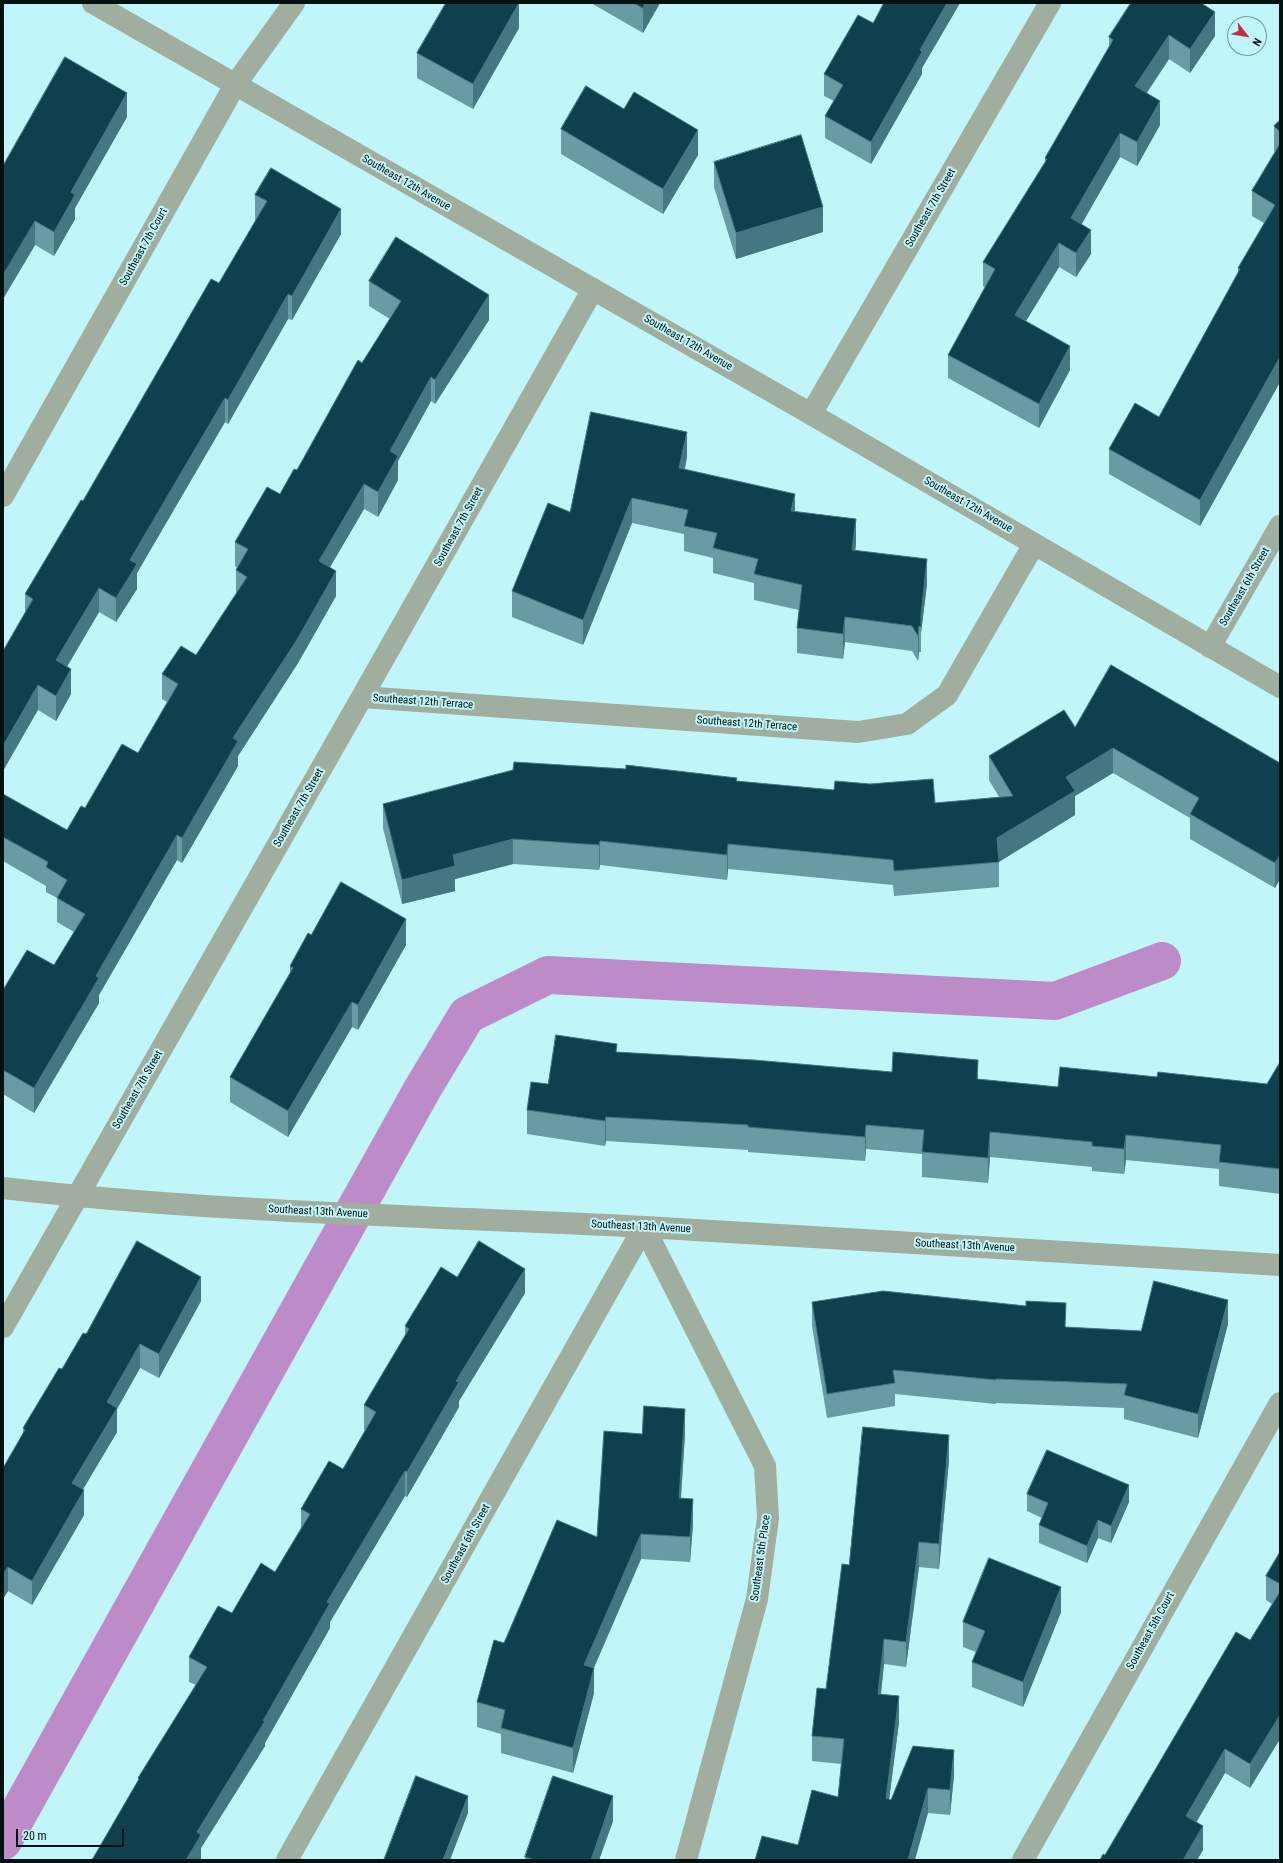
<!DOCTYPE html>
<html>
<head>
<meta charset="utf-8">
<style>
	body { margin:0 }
	#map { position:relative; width:1283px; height:1863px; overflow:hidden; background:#c0f6f9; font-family:"Roboto Condensed",sans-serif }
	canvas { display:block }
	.frame { position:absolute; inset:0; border:4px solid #001112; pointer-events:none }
	.north { position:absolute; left:1227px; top:16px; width:40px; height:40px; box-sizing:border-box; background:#c0f6f9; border:1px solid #739a9d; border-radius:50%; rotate:121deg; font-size:11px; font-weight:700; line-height:16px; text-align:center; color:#001112 }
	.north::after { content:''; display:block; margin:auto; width:14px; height:18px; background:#c02f3f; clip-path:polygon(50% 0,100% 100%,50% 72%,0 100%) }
	.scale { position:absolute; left:16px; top:1829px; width:108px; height:18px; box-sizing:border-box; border:2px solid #001112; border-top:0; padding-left:5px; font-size:12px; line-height:14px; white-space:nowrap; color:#001112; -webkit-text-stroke:3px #c0f6f9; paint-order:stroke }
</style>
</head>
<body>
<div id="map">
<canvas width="1283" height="1863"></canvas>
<div class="frame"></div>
<div class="north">N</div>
<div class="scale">20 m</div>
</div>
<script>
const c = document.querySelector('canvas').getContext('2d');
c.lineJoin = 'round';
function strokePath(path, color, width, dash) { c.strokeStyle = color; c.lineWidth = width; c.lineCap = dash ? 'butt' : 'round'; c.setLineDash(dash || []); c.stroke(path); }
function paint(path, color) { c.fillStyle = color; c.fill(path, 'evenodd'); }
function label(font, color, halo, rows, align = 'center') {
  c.font = font + ' "Roboto Condensed",sans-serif'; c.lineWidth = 4; c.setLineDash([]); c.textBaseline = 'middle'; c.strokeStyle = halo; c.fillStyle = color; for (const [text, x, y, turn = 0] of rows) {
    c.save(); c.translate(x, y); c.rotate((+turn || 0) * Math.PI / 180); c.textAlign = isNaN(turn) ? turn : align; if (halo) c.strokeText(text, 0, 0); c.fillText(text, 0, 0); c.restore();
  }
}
strokePath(new Path2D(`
	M 3,1841 L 423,1088 L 467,1015 L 548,975 L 1055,1001 L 1162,961`), '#bd8cc8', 38);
strokePath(new Path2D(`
	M 811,414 L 1050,3
	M 3,496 L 235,85 L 294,3
	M 1210,647 L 1280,526
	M 362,697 L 858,732 L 907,724 L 947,695 L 1034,544
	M 3,1188 C 216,1213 431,1216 645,1227 C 856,1238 1068,1252 1280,1265
	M 644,1227 L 765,1466 L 768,1518 L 757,1599 L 686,1860
	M 3,1327 L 362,697 L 593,289
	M 287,1860 L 644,1227
	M 1023,1860 L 1280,1403`), '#a1ad9e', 22);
strokePath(new Path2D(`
	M 93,3 L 811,414 L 1280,687`), '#a1ad9e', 22);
paint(new Path2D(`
	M 591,3 L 660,3 L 643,33 Z
	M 884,3 L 960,3 L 922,68 L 922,74 L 871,164 L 825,138 L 825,116 L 834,101 L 824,96 L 824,74 L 873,23 Z
	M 1203,4 L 1215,36 L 1190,73 L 1169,59 L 1147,93 L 1160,125 L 1137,166 L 1120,157 L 1082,224 L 1091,254 L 1076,277 L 1059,267 L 1026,321 L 1070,370 L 1039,428 L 948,378 L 948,355 L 985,287 L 983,286 L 983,262 L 1045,163 L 1045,158 L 1109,48 L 1109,37 Z
	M 519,28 L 473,109 L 417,78 L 417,53 Z
	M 127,117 L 75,208 L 75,219 L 54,256 L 35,245 L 3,299 L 3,166 Z
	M 1280,120 L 1280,382 L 1200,526 L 1109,474 L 1109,449 L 1159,417 L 1238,274 L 1238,268 L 1264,223 L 1252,216 L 1252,191 L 1275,152 L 1274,151 L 1274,126 Z
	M 561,129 L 698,155 L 663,214 L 561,154 Z
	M 714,162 L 823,232 L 736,259 L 714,187 Z
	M 255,195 L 341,234 L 292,320 L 288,319 L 228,424 L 225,422 L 137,573 L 137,589 L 116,622 L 99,612 L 67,667 L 71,694 L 56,721 L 38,710 L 25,612 L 25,594 L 219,283 L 256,220 L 255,220 Z
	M 369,281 L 489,320 L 435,404 L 431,401 L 398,461 L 398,480 L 378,517 L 364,509 L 330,567 L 336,596 L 298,663 L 238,756 L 238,766 L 182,863 L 177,860 L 99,995 L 99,1003 L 34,1113 L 3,1094 L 3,990 L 54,965 L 74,932 L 57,922 L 57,898 L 46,892 L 46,886 L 3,861 L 3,794 L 67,830 L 85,808 L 138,753 L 167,702 L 162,699 L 162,674 L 196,655 L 236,594 L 236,570 L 237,568 L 235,566 L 235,542 L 280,494 L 297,470 L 362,363 L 390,319 L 369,306 Z
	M 687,457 L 685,469 L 795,512 L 856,544 L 855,551 L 927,584 L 921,633 L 921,652 L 919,652 L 918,661 L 912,651 L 845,642 L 843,659 L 797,653 L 797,628 L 799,610 L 754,600 L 754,583 L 713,573 L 713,558 L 684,551 L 684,534 L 632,523 L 583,645 L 512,617 L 512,591 L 570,512 Z
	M 1075,727 L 1280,763 L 1280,879 L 1275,888 L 1190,839 L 1190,818 L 1113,773 L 1075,796 L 1075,815 L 999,862 L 999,887 L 894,896 L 893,885 L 728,869 L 727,880 L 600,865 L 599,870 L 513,864 L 455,879 L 455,891 L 402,904 L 383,828 L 383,804 L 737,781 L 935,803 L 999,797 L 989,780 L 989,756 Z
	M 311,935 L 406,945 L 358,1030 L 352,1027 L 288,1137 L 230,1102 L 230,1077 L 290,975 L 290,966 Z
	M 617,1052 L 978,1079 L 1058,1087 L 1157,1077 L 1267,1084 L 1280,1062 L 1280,1194 L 1219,1186 L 1219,1169 L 1126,1160 L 1124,1174 L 1092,1171 L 1092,1167 L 990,1157 L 988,1183 L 922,1177 L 922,1154 L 866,1149 L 865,1161 L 748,1152 L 748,1150 L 606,1141 L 605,1146 L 527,1134 L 527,1110 L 548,1084 Z
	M 457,1277 L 525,1293 L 459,1401 L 459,1407 L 407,1497 L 405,1496 L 330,1622 L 330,1628 L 265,1743 L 265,1746 L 201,1848 L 201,1860 L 92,1860 L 138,1781 L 138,1778 L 196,1685 L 189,1682 L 189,1657 L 232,1613 L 275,1572 L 301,1528 L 301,1509 L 343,1469 L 365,1430 L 364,1430 L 364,1405 L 405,1335 L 405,1326 Z
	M 201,1301 L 159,1378 L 140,1368 L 117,1409 L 117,1432 L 83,1489 L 84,1515 L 32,1605 L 8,1591 L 3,1599 L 23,1433 L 23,1428 L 62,1369 L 86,1334 Z
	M 812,1302 L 1066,1327 L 1141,1331 L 1228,1324 L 1198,1438 L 1124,1419 L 1124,1408 L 996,1403 L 996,1404 L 895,1394 L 895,1406 L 827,1418 L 812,1326 Z
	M 642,1434 L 685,1434 L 681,1498 L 693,1524 L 690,1562 L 641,1559 L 594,1668 L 594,1693 L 573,1773 L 501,1753 L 501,1734 L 477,1727 L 477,1702 L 504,1643 L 597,1537 Z
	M 949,1460 L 939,1569 L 919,1567 L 906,1667 L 884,1664 L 881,1695 L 899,1722 L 889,1799 L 891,1800 L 954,1775 L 950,1815 L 928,1813 L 798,1845 L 838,1797 L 841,1764 L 812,1761 L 812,1736 L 826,1689 L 849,1565 Z
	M 1027,1494 L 1129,1502 L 1111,1543 L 1098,1538 L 1087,1563 L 1039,1543 L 1039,1525 L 1042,1518 L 1027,1511 Z
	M 1280,1552 L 1280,1739 L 1250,1788 L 1225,1773 L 1196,1822 L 1203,1850 L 1197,1860 L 1100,1860 L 1105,1855 L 1250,1640 L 1272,1604 L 1266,1600 L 1266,1576 Z
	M 1061,1612 L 1023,1707 L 972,1687 L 972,1662 L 976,1652 L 963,1647 L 963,1622 Z
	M 613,1821 L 599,1860 L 525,1860 L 525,1857 Z`), '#689ba3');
paint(new Path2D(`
	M 519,3 L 519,28 L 473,109 L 473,84 Z
	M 645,3 L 660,3 L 643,33 L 643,8 Z
	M 947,3 L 960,3 L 922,68 L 922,74 L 871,164 L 871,142 L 920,50 Z
	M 1215,12 L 1215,36 L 1190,73 L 1190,49 Z
	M 1169,35 L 1169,59 L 1135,110 L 1135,86 Z
	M 127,93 L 127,117 L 75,208 L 75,219 L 54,256 L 54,232 L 71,192 Z
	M 1160,101 L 1160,125 L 1137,166 L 1137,142 Z
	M 698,130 L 698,155 L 663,214 L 663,189 Z
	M 1120,133 L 1120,157 L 1071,242 L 1071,218 Z
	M 823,207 L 823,232 L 736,259 L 736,233 Z
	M 341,209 L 341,234 L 292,320 L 292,296 Z
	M 35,221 L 35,245 L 3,299 L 3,275 Z
	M 1091,230 L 1091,254 L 1076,277 L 1076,253 Z
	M 1059,243 L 1059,267 L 1015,339 L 1015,315 Z
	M 288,294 L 288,319 L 228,424 L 228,400 Z
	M 489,295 L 489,320 L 435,404 L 435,380 Z
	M 1070,346 L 1070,370 L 1039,428 L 1039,404 Z
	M 1280,357 L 1280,382 L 1200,526 L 1200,500 Z
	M 431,377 L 431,401 L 398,461 L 398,480 L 378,517 L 378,492 L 390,451 Z
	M 225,398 L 225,422 L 137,573 L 137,589 L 116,622 L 116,598 L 130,560 Z
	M 687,432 L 687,457 L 679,493 L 679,468 Z
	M 364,484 L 364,509 L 319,586 L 319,561 Z
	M 795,494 L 795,519 L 791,511 Z
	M 632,498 L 632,523 L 583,645 L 583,620 Z
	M 856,519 L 856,544 L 852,576 L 852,550 Z
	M 927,559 L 927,584 L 921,633 L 921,615 Z
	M 336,571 L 336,596 L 298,663 L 238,756 L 238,766 L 182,863 L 182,838 L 233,738 Z
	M 99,588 L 99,612 L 56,685 L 56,660 Z
	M 845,617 L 845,642 L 843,659 L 843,634 Z
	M 919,626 L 919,652 L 918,661 L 918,636 Z
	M 71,669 L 71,694 L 56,721 L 56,696 Z
	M 38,685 L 38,710 L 3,771 L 3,746 Z
	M 1113,748 L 1113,773 L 1075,796 L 1075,815 L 997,863 L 997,838 L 1066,777 Z
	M 177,835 L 177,860 L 99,995 L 99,1003 L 34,1113 L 34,1088 L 96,976 Z
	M 513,839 L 513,864 L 455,879 L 455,891 L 402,904 L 402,880 L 453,855 Z
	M 600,841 L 600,865 L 599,870 L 599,845 Z
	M 728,844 L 728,869 L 727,880 L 727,855 Z
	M 1280,855 L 1280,879 L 1275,888 L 1275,863 Z
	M 406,919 L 406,945 L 358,1030 L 358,1005 Z
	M 352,1002 L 352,1027 L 288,1137 L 288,1111 Z
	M 978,1060 L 978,1084 L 977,1079 Z
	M 606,1117 L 606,1141 L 605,1146 L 605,1121 Z
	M 866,1125 L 866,1149 L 865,1161 L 865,1137 Z
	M 990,1132 L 990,1157 L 988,1183 L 988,1158 Z
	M 1126,1135 L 1126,1160 L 1124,1174 L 1124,1149 Z
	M 525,1269 L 525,1293 L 459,1401 L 459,1407 L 407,1497 L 407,1472 L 456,1381 Z
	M 201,1277 L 201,1301 L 159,1378 L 159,1354 Z
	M 1228,1300 L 1228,1324 L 1198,1438 L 1198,1414 Z
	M 140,1344 L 140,1368 L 117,1409 L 117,1432 L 72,1508 L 72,1483 L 107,1402 Z
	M 685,1409 L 685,1434 L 679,1523 L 679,1498 Z
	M 949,1435 L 949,1460 L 939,1569 L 939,1544 Z
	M 405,1471 L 405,1496 L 330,1622 L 330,1628 L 265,1743 L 265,1746 L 201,1848 L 201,1860 L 186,1860 L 197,1832 L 263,1721 L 327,1602 Z
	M 1129,1485 L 1129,1502 L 1111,1543 L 1111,1526 Z
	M 84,1490 L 84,1515 L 32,1605 L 32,1581 Z
	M 693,1499 L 693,1524 L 690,1562 L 690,1537 Z
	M 1098,1520 L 1098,1538 L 1087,1563 L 1087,1546 Z
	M 641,1534 L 641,1559 L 584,1690 L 584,1665 Z
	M 919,1542 L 919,1567 L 906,1667 L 906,1642 Z
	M 8,1567 L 8,1591 L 3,1599 L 3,1574 Z
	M 1061,1587 L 1061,1612 L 1023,1707 L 1023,1682 Z
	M 884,1639 L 884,1664 L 878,1719 L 878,1694 Z
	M 594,1668 L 594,1693 L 573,1773 L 573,1748 Z
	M 899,1696 L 899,1722 L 886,1824 L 886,1798 Z
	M 1280,1715 L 1280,1739 L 1250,1788 L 1250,1764 Z
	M 1225,1749 L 1225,1773 L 1186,1840 L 1186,1816 Z
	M 954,1750 L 954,1775 L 950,1815 L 950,1790 Z
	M 928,1788 L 928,1813 L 915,1860 L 908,1860 Z
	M 468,1796 L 468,1813 L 450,1860 L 443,1860 Z
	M 613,1796 L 613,1821 L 599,1860 L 591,1860 Z
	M 1203,1826 L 1203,1850 L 1197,1860 L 1183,1860 Z`), '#447781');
const building = new Path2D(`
	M 446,3 L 519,3 L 473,84 L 417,53 Z
	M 634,3 L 645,3 L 643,8 Z
	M 884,3 L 947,3 L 920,50 L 922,52 L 871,142 L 825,116 L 843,85 L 824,74 L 858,15 L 873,23 Z
	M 1131,3 L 1201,3 L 1215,12 L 1190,49 L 1169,35 L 1135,86 L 1160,101 L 1137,142 L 1120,133 L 1071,218 L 1091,230 L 1076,253 L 1059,243 L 1015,315 L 1070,346 L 1039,404 L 948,355 L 995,269 L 983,262 L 1047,159 L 1045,158 L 1113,40 L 1109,37 Z
	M 65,57 L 127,93 L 71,192 L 75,195 L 54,232 L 35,221 L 3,275 L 3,166 Z
	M 586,86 L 624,109 L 634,92 L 698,130 L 663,189 L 561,129 Z
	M 1280,120 L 1280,132 L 1274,126 Z
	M 801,135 L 823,207 L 736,233 L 714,162 Z
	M 1280,144 L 1280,357 L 1200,500 L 1109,449 L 1135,403 L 1159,417 L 1240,269 L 1238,268 L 1275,205 L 1252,191 Z
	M 271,168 L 341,209 L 292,296 L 288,294 L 228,400 L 225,398 L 130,560 L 137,564 L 116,598 L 99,588 L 56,660 L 71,669 L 56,696 L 38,685 L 3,746 L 3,651 L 33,599 L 25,594 L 81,500 L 83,501 L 211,279 L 219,283 L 267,201 L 255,195 Z
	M 396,237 L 489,295 L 435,380 L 431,377 L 390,451 L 398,456 L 378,492 L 364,484 L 319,561 L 336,571 L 298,638 L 233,738 L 238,741 L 182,838 L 177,835 L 96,976 L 99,978 L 34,1088 L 3,1070 L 3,990 L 27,950 L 54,965 L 85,914 L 57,898 L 67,880 L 46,867 L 48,862 L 3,837 L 3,794 L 67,830 L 81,806 L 85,808 L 122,744 L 138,753 L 178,684 L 162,674 L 181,646 L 196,655 L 247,577 L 236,570 L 248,549 L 235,542 L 267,487 L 280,494 L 294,469 L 297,470 L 358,360 L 362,363 L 401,301 L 369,281 Z
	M 591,412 L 687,432 L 679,468 L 795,494 L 791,511 L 856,519 L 852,550 L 927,559 L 921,615 L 921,627 L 919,626 L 918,636 L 912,626 L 845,617 L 843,634 L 797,628 L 802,585 L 754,574 L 758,559 L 713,548 L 717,533 L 684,526 L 688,510 L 632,498 L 583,620 L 512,591 L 548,503 L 570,512 Z
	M 1111,665 L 1280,763 L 1280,855 L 1275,863 L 1190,814 L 1199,798 L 1113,748 L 1066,777 L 1075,791 L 997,838 L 999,862 L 894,871 L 893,860 L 728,844 L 727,855 L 600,841 L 599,845 L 513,839 L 453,855 L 455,866 L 402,880 L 383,804 L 513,770 L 514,762 L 626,769 L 626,765 L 737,778 L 736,781 L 834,790 L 835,781 L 870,784 L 933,779 L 935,803 L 1013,796 L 989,756 L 1064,710 L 1075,727 Z
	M 341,882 L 406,919 L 358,1005 L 352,1002 L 288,1111 L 230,1077 L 293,968 L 290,966 L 308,933 L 311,935 Z
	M 556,1035 L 617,1044 L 616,1052 L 754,1060 L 892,1072 L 893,1052 L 978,1060 L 977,1079 L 1058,1087 L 1060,1067 L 1157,1077 L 1158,1072 L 1267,1084 L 1280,1062 L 1280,1169 L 1219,1162 L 1221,1145 L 1126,1135 L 1124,1149 L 1092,1146 L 1092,1142 L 990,1132 L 988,1158 L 922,1152 L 924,1130 L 866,1125 L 865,1137 L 748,1127 L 748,1125 L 606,1117 L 605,1121 L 527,1110 L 531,1082 L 548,1084 Z
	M 137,1241 L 201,1277 L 159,1354 L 140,1344 L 107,1402 L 117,1408 L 72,1483 L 84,1490 L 32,1581 L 8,1567 L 3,1574 L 3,1468 L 25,1430 L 23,1428 L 59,1368 L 62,1369 L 83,1333 L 86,1334 Z
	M 479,1241 L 525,1269 L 456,1381 L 459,1382 L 407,1472 L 405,1471 L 327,1602 L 330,1603 L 263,1721 L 265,1721 L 197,1832 L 201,1835 L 186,1860 L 92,1860 L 139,1779 L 138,1778 L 207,1667 L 189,1657 L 218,1606 L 232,1613 L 261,1563 L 275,1572 L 310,1514 L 301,1509 L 329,1461 L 343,1469 L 376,1412 L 364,1405 L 409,1329 L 405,1326 L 441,1267 L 457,1277 Z
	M 1154,1281 L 1228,1300 L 1198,1414 L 1124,1395 L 1127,1384 L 996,1379 L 996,1380 L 893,1370 L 895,1383 L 827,1394 L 812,1302 L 883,1291 L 1026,1306 L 1026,1301 L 1066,1303 L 1065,1327 L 1141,1331 Z
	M 644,1406 L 685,1409 L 679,1498 L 693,1499 L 690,1537 L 641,1534 L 584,1665 L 594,1668 L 573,1748 L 501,1728 L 505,1710 L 477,1702 L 494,1640 L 504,1643 L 557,1520 L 597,1537 L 604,1431 L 642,1434 Z
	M 863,1427 L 949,1435 L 939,1544 L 919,1542 L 906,1642 L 884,1639 L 878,1694 L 899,1696 L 886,1798 L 891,1800 L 913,1746 L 954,1750 L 950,1790 L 928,1788 L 908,1860 L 755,1860 L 762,1836 L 798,1845 L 812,1790 L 838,1797 L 844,1739 L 812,1736 L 817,1688 L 826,1689 L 842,1564 L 849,1565 Z
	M 1047,1450 L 1129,1485 L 1111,1526 L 1098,1520 L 1087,1546 L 1039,1525 L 1048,1503 L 1027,1494 Z
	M 1280,1552 L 1280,1584 L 1266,1576 Z
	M 989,1558 L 1061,1587 L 1023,1682 L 972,1662 L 985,1631 L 963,1622 Z
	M 1280,1592 L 1280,1715 L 1250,1764 L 1225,1749 L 1186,1816 L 1203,1826 L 1183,1860 L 1100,1860 L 1103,1854 L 1105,1855 L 1236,1632 L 1250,1640 Z
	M 416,1776 L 468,1796 L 443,1860 L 384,1860 Z
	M 553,1776 L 613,1796 L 591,1860 L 536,1860 L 525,1857 Z`);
paint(building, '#0f404d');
strokePath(building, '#447781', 1);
label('11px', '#001112', '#c0f6f9', [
	["Southeast 12th Avenue",406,183,30],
	["Southeast 7th Street",931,208,-60],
	["Southeast 7th Court",144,247,-61],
	["Southeast 12th Avenue",688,343,30],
	["Southeast 12th Avenue",968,505,30],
	["Southeast 7th Street",459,527,-61],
	["Southeast 6th Street",1245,587,-60],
	["Southeast 12th Terrace",423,702,4],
	["Southeast 12th Terrace",747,724,4],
	["Southeast 7th Street",299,808,-60],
	["Southeast 7th Street",138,1090,-60],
	["Southeast 13th Avenue",318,1212,3],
	["Southeast 13th Avenue",641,1227,3],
	["Southeast 13th Avenue",965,1246,3],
	["Southeast 6th Street",466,1544,-61],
	["Southeast 5th Place",761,1558,-82],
	["Southeast 5th Court",1151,1631,-61]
]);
</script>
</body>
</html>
